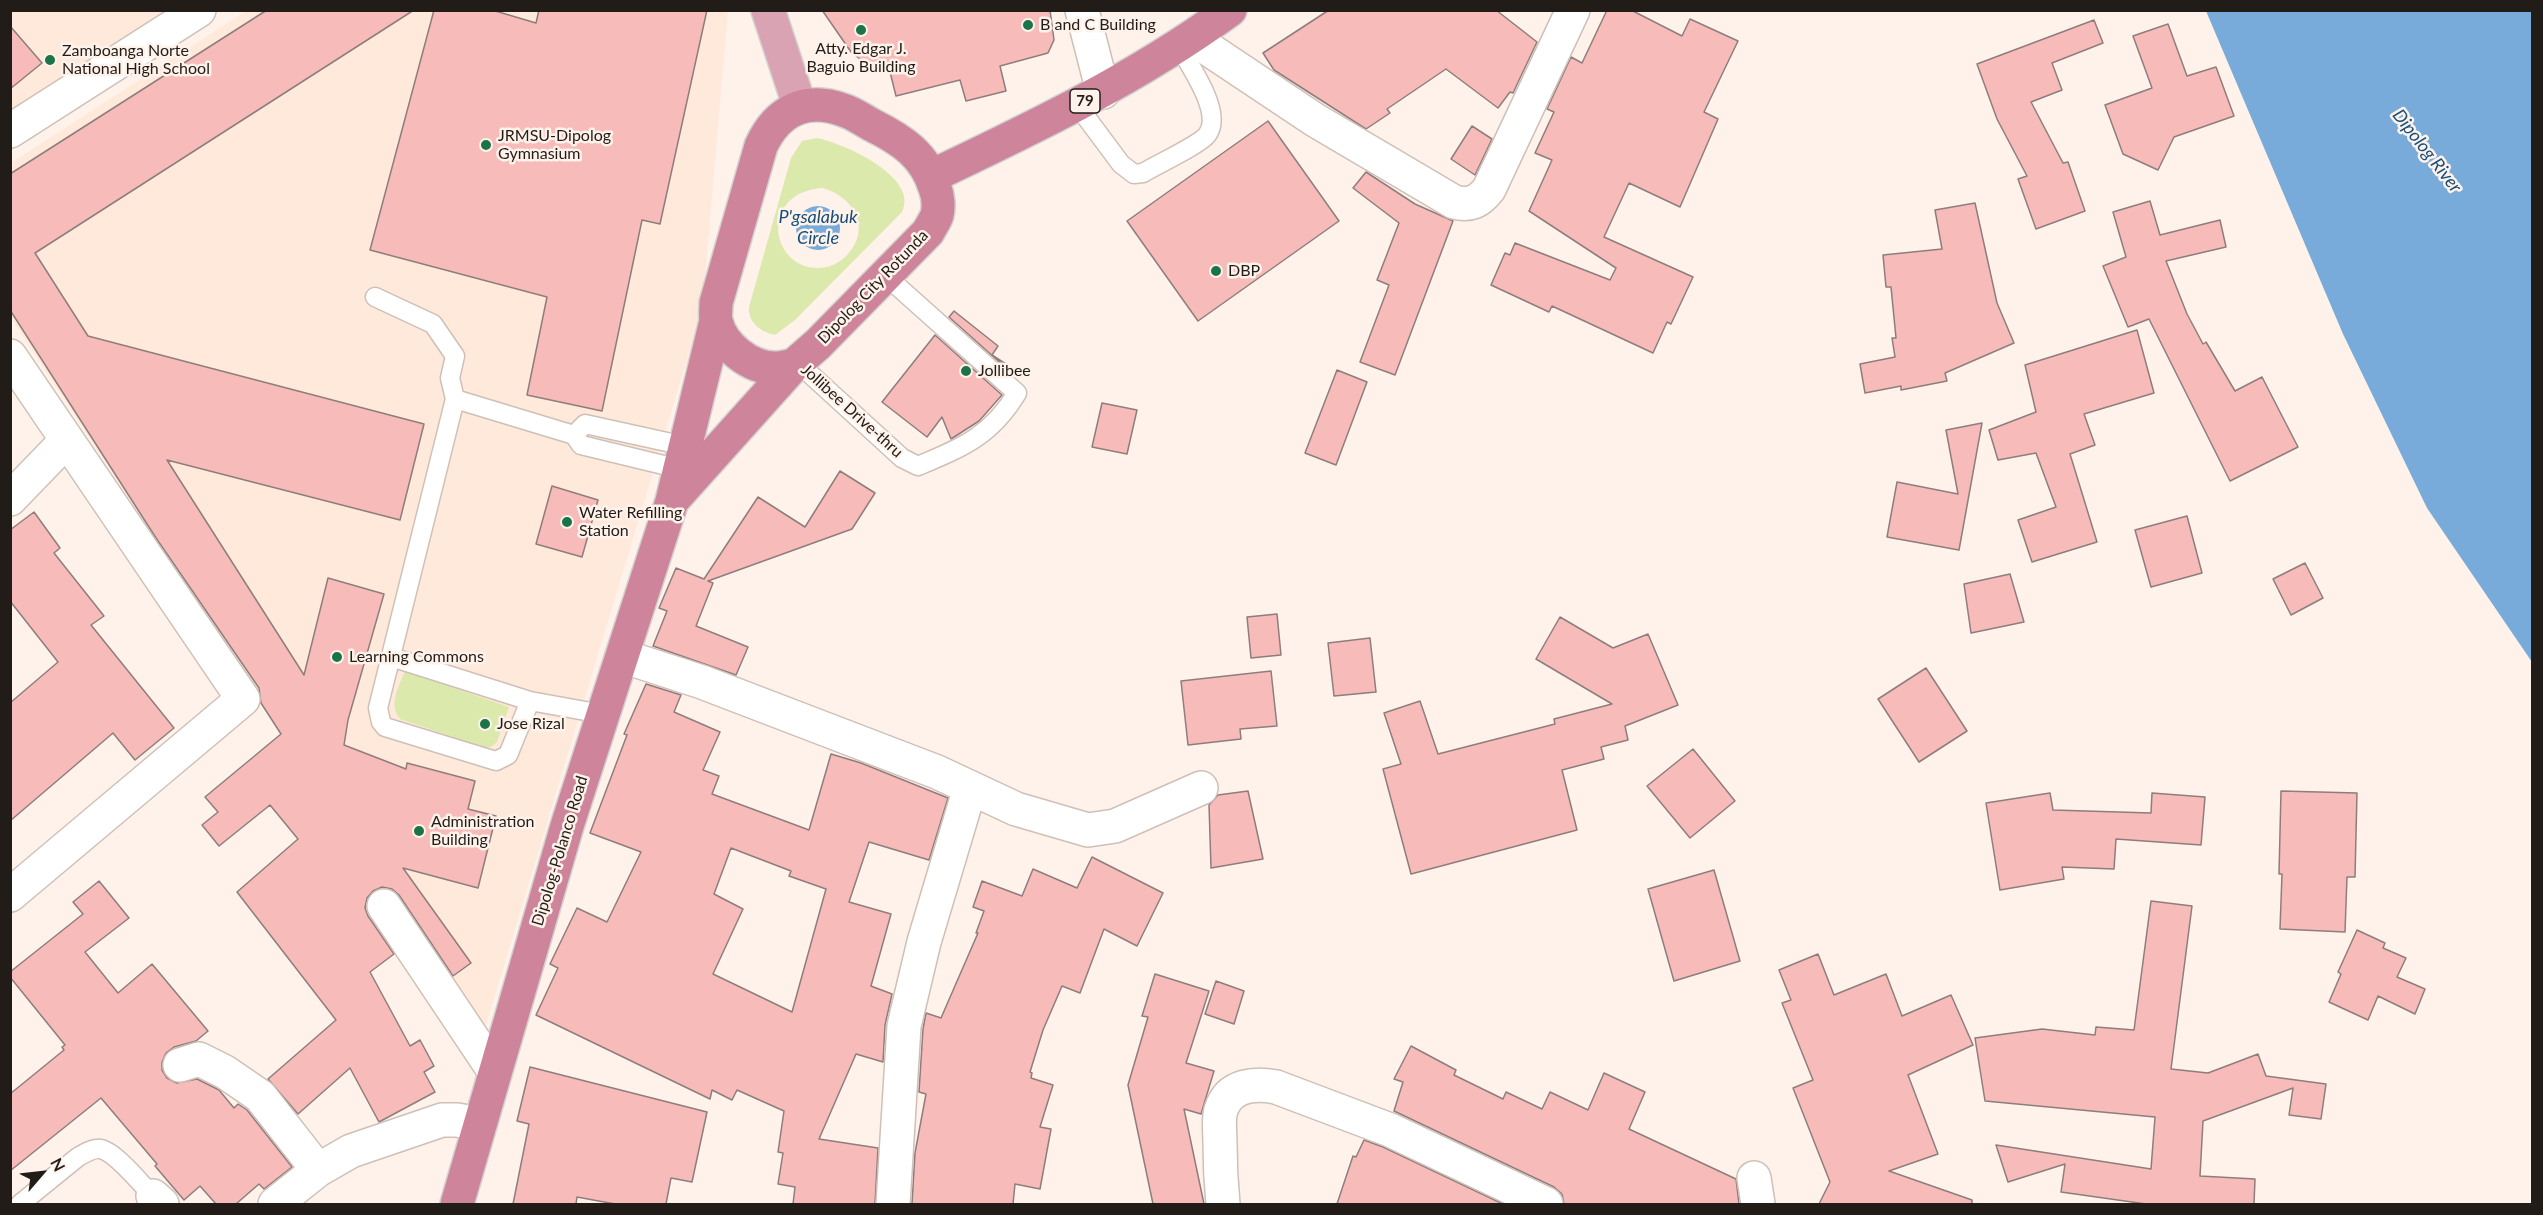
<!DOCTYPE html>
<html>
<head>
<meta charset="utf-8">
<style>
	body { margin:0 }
	#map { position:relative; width:2543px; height:1215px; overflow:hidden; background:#fef2ea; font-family:Lato,sans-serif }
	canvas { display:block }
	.frame { position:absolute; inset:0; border:12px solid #211c18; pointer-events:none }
	.north { position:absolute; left:12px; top:1143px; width:60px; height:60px; -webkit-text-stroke:4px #fef2ea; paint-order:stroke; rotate:62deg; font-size:16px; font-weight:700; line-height:24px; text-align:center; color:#211c18 }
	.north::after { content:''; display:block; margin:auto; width:21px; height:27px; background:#211c18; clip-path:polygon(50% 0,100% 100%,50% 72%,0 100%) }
</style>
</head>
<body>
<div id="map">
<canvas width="2543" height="1215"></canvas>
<div class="frame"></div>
<div class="north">N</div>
</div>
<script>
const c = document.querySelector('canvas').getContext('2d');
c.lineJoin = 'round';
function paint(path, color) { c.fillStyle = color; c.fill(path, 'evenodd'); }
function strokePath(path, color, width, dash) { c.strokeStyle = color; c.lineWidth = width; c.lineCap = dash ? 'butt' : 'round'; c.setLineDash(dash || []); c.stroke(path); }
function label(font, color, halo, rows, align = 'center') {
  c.font = font + ' Lato,sans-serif'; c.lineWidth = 5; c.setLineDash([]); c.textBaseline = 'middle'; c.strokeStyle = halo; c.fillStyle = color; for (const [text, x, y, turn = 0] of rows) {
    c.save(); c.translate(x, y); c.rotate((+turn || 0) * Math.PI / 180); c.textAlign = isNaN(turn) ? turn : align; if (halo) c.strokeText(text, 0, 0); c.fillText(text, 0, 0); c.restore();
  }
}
paint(new Path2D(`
	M 11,11 L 167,11 L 11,110 Z
	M 246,11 L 728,11 L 702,310 L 482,1038 L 11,318 L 11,163 Z`), '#ffe9da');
paint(new Path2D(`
	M 817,138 C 843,143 920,177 902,212 L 795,320 L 775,335 C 761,332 748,323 749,307 L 791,158 L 802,141 ZM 823,188 C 853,197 872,227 848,254 C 840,263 831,267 820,268 C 770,270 758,192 823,188 Z
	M 405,671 L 509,707 L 497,742 L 491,747 L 485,748 L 400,719 C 388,705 399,686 405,671 Z`), '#dbe9ad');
paint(new Path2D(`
	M 2206,11 L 2532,11 L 2532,662 L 2427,508 L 2343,334 Z
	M796 228a22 22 0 1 1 44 0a22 22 0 1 1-44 0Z`), '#78abd9');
const building = new Path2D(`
	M 267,10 L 414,10 L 35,253 L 88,336 L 424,424 L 400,520 L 167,460 L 304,675 L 328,578 L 384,594 L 348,720 L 344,745 L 406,769 L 407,763 L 475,781 L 468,809 L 496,816 L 478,888 L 403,868 L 471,963 L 453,976 L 399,895 L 392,889 L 382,887 L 373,891 L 367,898 L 365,908 L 368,916 L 394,954 L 370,972 L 410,1046 L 420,1040 L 434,1066 L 424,1072 L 435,1092 L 379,1122 L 350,1068 L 298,1114 L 268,1079 L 336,1020 L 237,892 L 298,839 L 270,805 L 219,846 L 202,825 L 218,812 L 205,797 L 281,734 L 261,703 L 259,688 L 156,538 L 10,310 L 10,174 Z
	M 434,10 L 492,10 L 536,23 L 539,10 L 707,10 L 660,224 L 642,220 L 602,411 L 527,395 L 547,297 L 370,250 Z
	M 822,10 L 1050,10 L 1054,40 L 1048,53 L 1000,66 L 1006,91 L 966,101 L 960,80 L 896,96 L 890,72 L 864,62 L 851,52 Z
	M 1329,10 L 1496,10 L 1537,42 L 1513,93 L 1510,92 L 1498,108 L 1446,69 L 1387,109 L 1390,113 L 1366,129 L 1274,70 L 1263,53 Z
	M 1607,10 L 1631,10 L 1682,36 L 1690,19 L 1738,41 L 1704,112 L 1718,119 L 1680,207 L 1629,183 L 1604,237 L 1693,277 L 1671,324 L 1667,322 L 1653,353 L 1552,306 L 1549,312 L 1491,285 L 1505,253 L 1510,255 L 1515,243 L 1610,280 L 1616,268 L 1529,211 L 1552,160 L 1535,153 L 1554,112 L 1547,109 L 1571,57 L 1582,63 Z
	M 2094,20 L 2103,43 L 2052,63 L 2062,90 L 2031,102 L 2063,163 L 2068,162 L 2085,211 L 2036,229 L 2018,179 L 2027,176 L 1997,119 L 1977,64 Z
	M 2168,24 L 2187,76 L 2216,67 L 2234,116 L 2174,137 L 2158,170 L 2123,154 L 2105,105 L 2152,88 L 2133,36 Z
	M 10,26 L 42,63 L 10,89 Z
	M 1268,121 L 1339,221 L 1198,321 L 1127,221 Z
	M 1472,126 L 1492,139 L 1475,175 L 1451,159 Z
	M 1366,172 L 1415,204 L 1453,221 L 1395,375 L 1360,362 L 1389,285 L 1377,280 L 1399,223 L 1353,188 Z
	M 2150,201 L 2160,235 L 2220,220 L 2226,247 L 2166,261 L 2187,314 L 2203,344 L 2206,342 L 2235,391 L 2262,377 L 2298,447 L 2230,481 L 2149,319 L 2128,327 L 2103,266 L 2126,257 L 2113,212 Z
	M 1975,203 L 1997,303 L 2014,343 L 1945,373 L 1947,381 L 1901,390 L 1901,386 L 1865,393 L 1860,364 L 1895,357 L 1892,338 L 1896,338 L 1891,287 L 1886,287 L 1883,255 L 1942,249 L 1935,210 Z
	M 954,311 L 998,346 L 992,355 L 1015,370 L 1015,376 L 949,317 Z
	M 2137,330 L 2154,393 L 2084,414 L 2095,445 L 2070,454 L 2097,542 L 2032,562 L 2018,520 L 2056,507 L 2036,453 L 1998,460 L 1989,430 L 2036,412 L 2025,365 Z
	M 935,335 L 1002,395 L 979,421 L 951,439 L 942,417 L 927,437 L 882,402 Z
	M 1337,370 L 1367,382 L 1336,465 L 1305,453 Z
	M 1102,403 L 1137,410 L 1127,454 L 1092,447 Z
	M 1982,423 L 1959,550 L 1887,537 L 1897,482 L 1958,494 L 1946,430 Z
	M 840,471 L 875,493 L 852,529 L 708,581 L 713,583 L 696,626 L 748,647 L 736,675 L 653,646 L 667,611 L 659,608 L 676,568 L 704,579 L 758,497 L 805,527 Z
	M 552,486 L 598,500 L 582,557 L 536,544 Z
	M 34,512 L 60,548 L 54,553 L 104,616 L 91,625 L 174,728 L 135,760 L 113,733 L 10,821 L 10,703 L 58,662 L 10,601 L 10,530 Z
	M 2187,516 L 2202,573 L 2151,587 L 2135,530 Z
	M 2305,563 L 2323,598 L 2291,615 L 2273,579 Z
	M 2010,574 L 2024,622 L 1971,633 L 1964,584 Z
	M 1277,614 L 1281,655 L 1251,658 L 1247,617 Z
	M 1560,617 L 1613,648 L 1648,634 L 1678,705 L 1625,726 L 1628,740 L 1601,747 L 1604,759 L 1562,770 L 1577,830 L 1411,874 L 1383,769 L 1401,764 L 1384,713 L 1420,701 L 1438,754 L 1555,724 L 1554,719 L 1612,704 L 1536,659 Z
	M 1370,638 L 1376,692 L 1334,696 L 1328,643 Z
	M 1926,668 L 1967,731 L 1919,762 L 1878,699 Z
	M 1271,671 L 1277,726 L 1240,729 L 1241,739 L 1188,745 L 1181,681 Z
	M 646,684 L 681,695 L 674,712 L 720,732 L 703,770 L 719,776 L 712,794 L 809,830 L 831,754 L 861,763 L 948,798 L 929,860 L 869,842 L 849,902 L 891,914 L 871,986 L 892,994 L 885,1025 L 883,1062 L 856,1054 L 819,1139 L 878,1148 L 875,1204 L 793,1204 L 795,1187 L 778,1184 L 783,1153 L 778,1152 L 784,1111 L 737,1090 L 732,1100 L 712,1090 L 710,1099 L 536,1015 L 558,968 L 550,964 L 577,908 L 607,922 L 641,852 L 590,833 L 627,735 L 624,734 ZM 731,848 L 791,871 L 789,876 L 826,889 L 792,1012 L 713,974 L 743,909 L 714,894 Z
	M 1693,749 L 1735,801 L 1690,838 L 1647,786 Z
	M 1248,791 L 1263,859 L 1211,868 L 1209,805 L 1218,795 Z
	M 2281,791 L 2357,793 L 2355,877 L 2347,877 L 2345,932 L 2280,929 L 2282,874 L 2279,874 Z
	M 2050,793 L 2053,810 L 2151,813 L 2152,793 L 2205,797 L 2201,845 L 2116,839 L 2114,869 L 2062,867 L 2064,879 L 2000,890 L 1986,803 Z
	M 1092,857 L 1163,893 L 1137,946 L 1104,929 L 1080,993 L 1062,986 L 1043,1030 L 1030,1072 L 1032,1073 L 1031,1078 L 1053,1085 L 1040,1127 L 1051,1129 L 1040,1189 L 1015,1184 L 1013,1204 L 912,1204 L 915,1153 L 926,1094 L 919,1092 L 923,1029 L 926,1013 L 941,1018 L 978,933 L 976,933 L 984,911 L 973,907 L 982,881 L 1022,896 L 1033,869 L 1077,888 Z
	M 1714,870 L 1740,961 L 1674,981 L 1648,889 Z
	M 99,881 L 129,918 L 85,952 L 118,993 L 152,964 L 208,1031 L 196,1041 L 174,1047 L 166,1053 L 162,1062 L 162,1070 L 167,1078 L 177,1083 L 197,1079 L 219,1090 L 234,1108 L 238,1104 L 247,1110 L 292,1167 L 264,1189 L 259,1184 L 236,1204 L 216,1204 L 200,1186 L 184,1200 L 155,1166 L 157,1164 L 101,1098 L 10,1171 L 10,1094 L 64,1050 L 62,1047 L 65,1045 L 10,977 L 10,972 L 83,914 L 73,902 Z
	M 2151,901 L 2192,906 L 2171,1069 L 2208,1073 L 2258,1054 L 2266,1076 L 2326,1084 L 2321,1119 L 2289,1115 L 2293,1088 L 2203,1121 L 2200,1176 L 2255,1179 L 2254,1204 L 2146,1204 L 2061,1192 L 2065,1164 L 2008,1182 L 1996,1145 L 2151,1169 L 2155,1117 L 1985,1101 L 1975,1038 L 2042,1029 L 2095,1035 L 2096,1027 L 2134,1030 Z
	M 2357,930 L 2385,943 L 2383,948 L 2406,958 L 2397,977 L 2425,989 L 2415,1014 L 2378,996 L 2368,1020 L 2329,1002 L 2341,974 L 2338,972 Z
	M 1818,954 L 1834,995 L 1886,974 L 1902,1016 L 1951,995 L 1973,1045 L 1908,1075 L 1938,1154 L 1889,1171 L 1972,1200 L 1972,1204 L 1819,1204 L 1830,1182 L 1793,1088 L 1813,1080 L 1782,1003 L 1791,1000 L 1779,970 Z
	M 1155,974 L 1209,991 L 1186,1063 L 1214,1071 L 1201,1114 L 1184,1109 L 1204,1204 L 1153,1204 L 1128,1085 L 1148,1017 L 1142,1016 Z
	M 1216,981 L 1244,991 L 1234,1024 L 1205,1014 Z
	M 1411,1046 L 1456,1070 L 1454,1075 L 1503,1099 L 1506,1092 L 1542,1109 L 1550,1092 L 1588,1110 L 1604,1073 L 1645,1092 L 1629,1129 L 1736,1179 L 1739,1204 L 1564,1204 L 1562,1194 L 1554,1187 L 1394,1111 L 1403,1082 L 1394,1079 Z
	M 530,1067 L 707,1112 L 692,1182 L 671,1178 L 666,1204 L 615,1204 L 577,1197 L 576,1204 L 513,1204 L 529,1124 L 517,1121 Z
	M 1364,1140 L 1383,1147 L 1503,1204 L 1337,1204 L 1353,1156 L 1356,1157 Z`);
paint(building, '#f7bcb9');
strokePath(building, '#8e7d7c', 1.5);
const service = new Path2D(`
	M 1077,105 L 1121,164 L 1134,174 L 1143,173 C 1156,165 1199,145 1207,135 C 1224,113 1190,67 1179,46
	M 375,297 L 433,324 L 455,356 L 450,378 L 455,399 L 574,435 L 581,445 L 680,469
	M 797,362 L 902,458 L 918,466 C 963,447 991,436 1017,393 L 886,276
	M 455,399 L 378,708 L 381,722 L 385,727 L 496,761 L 508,755 L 530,701
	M 574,435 L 585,424 L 685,446
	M 391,657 L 530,701 L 602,714
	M 20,1204 L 78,1157 C 85,1153 93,1148 100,1149 C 115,1151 142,1185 153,1196`);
const minor = new Path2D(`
	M 1082,10 L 1103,92
	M 1192,38 L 1315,120 L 1454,202 C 1470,206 1479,202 1489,189 L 1573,10
	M 10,131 L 199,10
	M 10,356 L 243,699 L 10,895
	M 10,499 L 67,440
	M 622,656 L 702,682 L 937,772 L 1016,809 L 1088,830 L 1115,826 L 1201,788
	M 384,906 L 495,1072
	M 180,1065 L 199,1059 L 225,1072 L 260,1096 L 318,1170
	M 1754,1178 L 1758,1204
	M 153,1196 L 162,1204
	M 275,1204 L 318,1170 L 351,1151 L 442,1120 L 457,1120 L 479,1124
	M 893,1204 L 904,1026 L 924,942 L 967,798 L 967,787
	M 1223,1204 C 1221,1184 1220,1164 1220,1143 C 1220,1133 1218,1119 1221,1110 C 1229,1084 1255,1083 1276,1087 L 1390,1130 L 1546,1204`);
const primary = new Path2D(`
	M 768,10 L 800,107`);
const trunk = new Path2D(`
	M 932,176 C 1035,127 1137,78 1230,10
	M 672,501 L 794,365 L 818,344 L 928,232 C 931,226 935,221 937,215 C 939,207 938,196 935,188 C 925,155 902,140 872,125 C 863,120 853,113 843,110 C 805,96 777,111 761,146 L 716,303 C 716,308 715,316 716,321 C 722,346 750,368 775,368 C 781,368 788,366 794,365
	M 457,1204 L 567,826 L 672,501 L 716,321`);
strokePath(service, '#cfc0b7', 21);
strokePath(minor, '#cfc0b7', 36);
strokePath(primary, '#d3d2d1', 36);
strokePath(trunk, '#d3d2d1', 36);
strokePath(service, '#fff', 18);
strokePath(minor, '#fff', 33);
strokePath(primary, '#daa3b3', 33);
strokePath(trunk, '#ce849a', 33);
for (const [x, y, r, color] of [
	[1028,25,6,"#1a7448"],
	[861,30,6,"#1a7448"],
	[50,60,6,"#1a7448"],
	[486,145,6,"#1a7448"],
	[1216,271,6,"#1a7448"],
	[966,371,6,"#1a7448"],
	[567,522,6,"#1a7448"],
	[337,657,6,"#1a7448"],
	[485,724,6,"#1a7448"],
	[419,831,6,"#1a7448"]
]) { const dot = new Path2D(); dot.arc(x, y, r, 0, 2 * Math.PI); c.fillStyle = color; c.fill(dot); strokePath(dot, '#fef2ea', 2); }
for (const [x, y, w] of [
	[1085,101,30]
]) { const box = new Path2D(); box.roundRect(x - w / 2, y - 12, w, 24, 4.5); c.fillStyle = '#fef2ea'; c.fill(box); strokePath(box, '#211c18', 1.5); }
label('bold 15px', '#211c18', null, [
	["79",1085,101]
]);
label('16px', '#211c18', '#fef2ea', [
	["B and C Building",1040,25],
	["Atty. Edgar J.",861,49,"center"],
	["Baguio Building",861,67,"center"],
	["Zamboanga Norte",62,51],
	["National High School",62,69],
	["JRMSU-Dipolog",498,136],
	["Gymnasium",498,154],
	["DBP",1228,271],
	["Jollibee",978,371],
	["Water Refilling",579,513],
	["Station",579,531],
	["Learning Commons",349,657],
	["Jose Rizal",497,724],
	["Administration",431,822],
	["Building",431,840]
], 'left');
label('16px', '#211c18', '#fef2ea', [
	["Dipolog City Rotunda",873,287,-46],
	["Jollibee Drive-thru",852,411,42],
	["Dipolog-Polanco Road",560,851,-73]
]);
label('italic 18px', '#154e7a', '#fef2ea', [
	["Dipolog River",2427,151,52],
	["P'gsalabuk",818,217],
	["Circle",818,238]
]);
</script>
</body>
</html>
